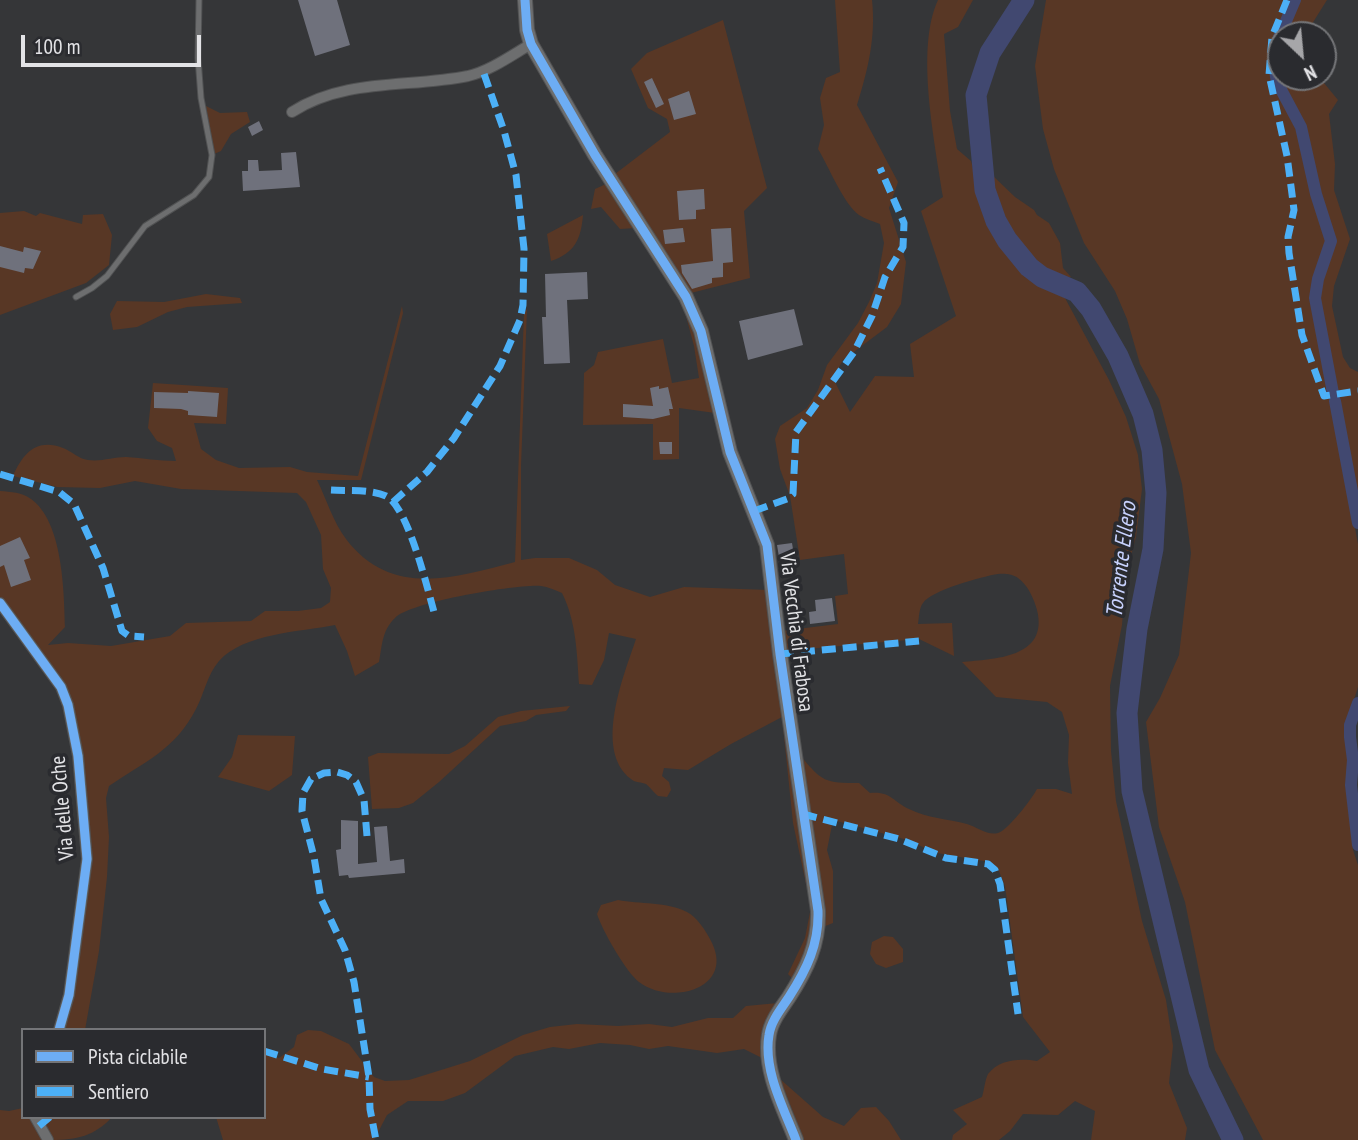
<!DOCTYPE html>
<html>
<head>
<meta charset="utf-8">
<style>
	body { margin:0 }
	#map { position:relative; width:1358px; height:1140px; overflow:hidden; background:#353638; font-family:"PT Sans Narrow",sans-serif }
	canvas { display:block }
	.legend { position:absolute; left:21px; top:1028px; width:245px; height:91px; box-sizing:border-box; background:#2a2b2f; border:2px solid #747578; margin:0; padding:9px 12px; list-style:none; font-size:21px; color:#e3e3e6 }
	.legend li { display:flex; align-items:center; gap:14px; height:35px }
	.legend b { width:35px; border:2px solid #747578 }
	.north { position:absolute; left:1267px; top:21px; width:70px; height:70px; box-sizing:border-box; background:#2a2b2f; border:2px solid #747578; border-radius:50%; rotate:154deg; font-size:19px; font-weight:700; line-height:28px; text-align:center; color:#e3e3e6 }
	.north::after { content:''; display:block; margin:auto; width:24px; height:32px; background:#a6a6a9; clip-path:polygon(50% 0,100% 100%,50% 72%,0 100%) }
	.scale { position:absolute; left:21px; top:35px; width:180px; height:32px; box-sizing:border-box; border:4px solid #e3e3e6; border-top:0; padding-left:9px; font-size:21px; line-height:24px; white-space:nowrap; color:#e3e3e6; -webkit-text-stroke:5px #2a2b2f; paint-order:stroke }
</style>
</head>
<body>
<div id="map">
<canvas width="1358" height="1140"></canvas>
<ul class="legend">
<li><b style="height:9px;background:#6dadf4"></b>Pista ciclabile</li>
<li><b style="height:9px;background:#4cb0f7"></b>Sentiero</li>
</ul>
<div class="north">N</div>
<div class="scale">100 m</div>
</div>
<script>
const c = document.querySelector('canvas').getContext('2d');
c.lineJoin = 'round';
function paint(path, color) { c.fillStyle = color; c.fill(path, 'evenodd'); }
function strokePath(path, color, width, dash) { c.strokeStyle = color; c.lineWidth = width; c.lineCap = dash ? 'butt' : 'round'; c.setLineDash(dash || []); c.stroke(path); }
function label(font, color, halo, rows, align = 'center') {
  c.font = font + ' "PT Sans Narrow",sans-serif'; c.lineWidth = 7; c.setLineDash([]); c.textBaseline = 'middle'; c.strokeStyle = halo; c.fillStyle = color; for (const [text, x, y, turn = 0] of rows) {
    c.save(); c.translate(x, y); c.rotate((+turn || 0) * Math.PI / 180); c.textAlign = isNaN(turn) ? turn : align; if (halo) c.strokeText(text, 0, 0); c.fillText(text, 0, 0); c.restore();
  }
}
paint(new Path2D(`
	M 835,0 L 872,0 C 876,37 868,70 857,105 L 898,182 L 889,208 L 906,262 L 901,304 L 887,327 L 843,360 L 833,378 L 850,412 L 875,376 L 914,377 L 910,344 L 956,316 L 921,211 L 943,197 C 935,143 915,49 938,0 L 973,0 L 958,27 L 944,34 L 950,111 L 957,149 L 971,161 L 984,207 L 997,235 L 1012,258 L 1037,279 L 1052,285 L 1065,298 L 1109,380 L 1126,417 L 1138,455 L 1142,489 L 1136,537 L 1126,574 L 1122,625 L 1110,686 L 1111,751 L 1116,801 L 1142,921 L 1166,1000 L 1173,1046 L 1169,1083 L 1187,1128 L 1185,1140 L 1091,1140 L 1095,1111 L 1075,1101 L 1058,1115 L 1023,1114 L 1010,1131 L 999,1140 L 952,1140 L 953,1135 L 967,1124 L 953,1110 L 982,1097 C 984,1091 985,1080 988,1074 C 999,1059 1021,1058 1037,1061 L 1050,1052 L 1023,1017 L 1005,886 L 998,869 L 989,862 L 937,853 L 904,839 L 833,820 L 827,850 L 833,871 L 833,923 L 823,927 L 800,755 C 822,782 825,783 859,783 L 870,793 C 891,791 892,801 909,809 C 927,818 948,819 967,824 C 977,827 988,836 998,833 C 1007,831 1032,799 1037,789 L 1056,789 L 1072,794 L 1068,763 L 1069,735 L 1062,712 L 1047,702 L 996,697 L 962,662 C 994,659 1049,658 1037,610 C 1034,599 1028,585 1018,578 C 1014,574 1003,573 998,574 C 983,576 930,591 923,603 C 919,608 919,618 918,624 L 952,623 L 954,656 L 919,639 L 784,651 L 781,631 L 838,624 L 835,596 L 848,594 L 844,554 L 800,560 L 790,496 L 780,469 L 775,439 L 780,426 L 807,408 L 818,390 L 827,365 L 858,323 L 869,302 L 877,283 L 884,243 L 880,224 C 873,221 865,219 859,215 C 843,203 829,167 818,149 L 824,125 L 820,98 L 826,78 L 840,72 Z
	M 1046,0 L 1292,0 L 1276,39 L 1273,76 L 1297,127 L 1313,194 L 1328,238 L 1312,301 L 1358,544 L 1358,687 L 1344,731 L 1349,764 L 1347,783 L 1353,850 L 1358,865 L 1358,1140 L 1263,1140 L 1215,1050 L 1185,902 L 1159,827 L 1146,722 L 1160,698 L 1179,655 L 1191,553 L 1182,484 L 1159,399 L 1140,364 L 1127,319 L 1115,291 L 1084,243 L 1054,169 L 1043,129 L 1035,66 Z
	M 1297,0 L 1327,0 L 1305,35 L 1283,35 Z
	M 723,20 L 767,188 L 744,211 L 750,278 L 687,294 L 615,174 L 670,132 L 667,119 L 648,108 L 631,69 L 647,53 Z
	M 1281,40 L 1281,77 L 1319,77 L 1338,100 L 1329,114 L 1335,164 L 1334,190 L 1350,239 L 1334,286 L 1332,306 L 1343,357 L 1350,368 L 1358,372 L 1358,498 L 1320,300 L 1322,280 L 1334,245 L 1333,236 L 1319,194 L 1303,126 L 1279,76 Z
	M 206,106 L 220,113 L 247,112 L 250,122 L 231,134 L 221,151 L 214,154 Z
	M 990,173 L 1015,197 L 1034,210 L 1037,215 L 1049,223 L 1060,243 L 1063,268 L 1071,277 L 1060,277 L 1042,270 L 1027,257 L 1020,242 L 1008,231 L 998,213 Z
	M 606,184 L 636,228 L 620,229 L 601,207 L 591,209 L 595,189 Z
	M 24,211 L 36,216 L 40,213 L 82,224 L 83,215 L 103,214 L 112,235 L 109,265 L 86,283 L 0,315 L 0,213 Z
	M 583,215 C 581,239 575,253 551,261 L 547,234 Z
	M 206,294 L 240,298 L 242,303 L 187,307 L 168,312 L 137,327 L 113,330 L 110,314 L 117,301 L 164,302 Z
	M 683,305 L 691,320 L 715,413 L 679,408 L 679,459 L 653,460 L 653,424 L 583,425 L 584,373 L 594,365 L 598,352 L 663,339 L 672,383 L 699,378 L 694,346 Z
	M 402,306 L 403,313 L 361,480 L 317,480 C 326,498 333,522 346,539 C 391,598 453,578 515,562 L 524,313 L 527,309 L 521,466 L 521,560 L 535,558 L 569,558 L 597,570 L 615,585 L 650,597 L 684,587 L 769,590 L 813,906 L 810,945 L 794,980 L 788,974 L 805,938 L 811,907 L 793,823 L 782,717 L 731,744 L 688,770 L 664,768 L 662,776 L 669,782 L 671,790 L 667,797 L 658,796 C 654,793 650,787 646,784 C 642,782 635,783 631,779 C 593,750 624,675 636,639 L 609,633 L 604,660 L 592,685 L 579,684 C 577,652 576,621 562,593 C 555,590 548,587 541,586 C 517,584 410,602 395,618 C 382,630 382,646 379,662 L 355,676 L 347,651 L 335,625 C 300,632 244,633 219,661 C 207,675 204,694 196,709 C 175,750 144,762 109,786 L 106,798 L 109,837 L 107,877 L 99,951 L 85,1030 L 63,1030 L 83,908 L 81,755 L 52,666 L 0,598 L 0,491 C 11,492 22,492 31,499 C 63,522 64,591 65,627 L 48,645 L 68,643 L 111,646 L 170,636 L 186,623 L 251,621 L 265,611 L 298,611 L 321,608 L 330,602 L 331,588 L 323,569 L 321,535 L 306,502 L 297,493 L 181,489 L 135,481 L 100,488 L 57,487 L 13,476 C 23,453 37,438 63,448 C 71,451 79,459 88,460 C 100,462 114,457 126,457 C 143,458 159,461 176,461 L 172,448 L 157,441 L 148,428 L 153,383 L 228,388 L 226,424 L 194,423 L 201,449 L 216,460 L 239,468 L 290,467 L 307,472 L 358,476 Z
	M 570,706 L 566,711 L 536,715 L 526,721 L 500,726 L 439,782 L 413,803 L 399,808 L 372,809 L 368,757 L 378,753 L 449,754 L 465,746 L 498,717 L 521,711 Z
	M 238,735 L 295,736 L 292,775 L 269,791 L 218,777 L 232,757 Z
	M 618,900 C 639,904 668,902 687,912 C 697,917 706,931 711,941 C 736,989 670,1006 639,982 C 626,972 602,930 597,914 L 601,905 Z
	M 884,936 L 893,937 L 903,949 L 903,962 L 886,968 L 876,964 L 870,954 L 872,942 Z
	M 778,1003 L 764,1059 L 744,1049 L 717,1053 L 668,1046 L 649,1049 L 630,1045 L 600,1043 L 569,1049 L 553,1047 L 515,1056 L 465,1093 L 443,1101 L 408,1101 L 387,1115 L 374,1140 L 223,1140 L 216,1117 L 264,1117 L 264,1054 L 279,1058 L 294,1047 L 297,1035 L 308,1030 L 321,1031 L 349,1044 L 374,1077 L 385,1081 L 409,1080 L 470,1061 L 523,1035 L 550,1027 L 577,1024 L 618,1026 L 649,1024 L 672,1027 L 708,1018 L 733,1018 L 746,1006 Z
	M 780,1079 L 823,1117 L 844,1126 L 861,1108 L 876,1107 L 889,1121 L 901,1140 L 804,1140 Z
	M 23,1108 L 23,1117 L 32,1117 L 43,1140 L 0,1140 L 0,1110 L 9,1111 Z
	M 54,1117 L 112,1117 C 95,1136 76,1140 52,1140 L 43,1127 Z`), '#583725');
strokePath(new Path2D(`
	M 1295,0 L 1278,40 L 1275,71 L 1277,82 L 1301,127 L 1316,194 L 1331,241 L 1318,279 L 1315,298 L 1333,393
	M 1335,401 L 1358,523
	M 1358,703 L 1350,725 L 1350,737 L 1353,760 L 1351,785 L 1358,845`), '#414870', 12);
strokePath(new Path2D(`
	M 1024,0 L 990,53 L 976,95 L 985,190 L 996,221 L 1007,240 L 1029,267 L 1042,277 L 1077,292 L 1091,309 L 1118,356 L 1143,414 L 1152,450 L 1156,493 L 1153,549 L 1137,629 L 1127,713 L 1132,791 L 1199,1070 L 1233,1140`), '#414870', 21);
paint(new Path2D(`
	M 298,0 L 337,0 L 350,45 L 315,56 Z
	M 652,78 L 664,104 L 656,108 L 644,82 Z
	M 689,91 L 696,114 L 674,120 L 668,99 Z
	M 259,121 L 263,130 L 252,136 L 248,127 Z
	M 296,152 L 300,187 L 243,191 L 242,171 L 248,171 L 248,160 L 258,160 L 259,171 L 282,170 L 281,153 Z
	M 704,189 L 705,209 L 696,210 L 696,219 L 679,220 L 677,191 Z
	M 683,228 L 685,242 L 665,244 L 663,230 Z
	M 731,228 L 733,262 L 723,263 L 723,277 L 712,278 L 712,283 L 692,289 L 682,273 L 681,265 L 713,261 L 711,229 Z
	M 0,246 L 23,252 L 24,247 L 41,251 L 33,269 L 25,268 L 24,273 L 0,267 Z
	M 587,272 L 588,299 L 567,300 L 570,363 L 544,364 L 542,317 L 546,317 L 545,274 Z
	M 794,309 L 803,345 L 748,360 L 739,321 Z
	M 659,386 L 659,389 L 668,387 L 673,409 L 669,409 L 670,415 L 653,419 L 623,417 L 623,404 L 653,406 L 650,388 Z
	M 188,391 L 219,393 L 217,417 L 188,415 L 188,411 L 181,409 L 154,408 L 154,392 L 188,393 Z
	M 659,442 L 672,442 L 672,454 L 660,454 Z
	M 20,537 L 30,558 L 24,560 L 31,580 L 11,587 L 4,565 L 0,567 L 0,546 Z
	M 792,543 L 795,561 L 780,563 L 777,545 Z
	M 832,598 L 835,621 L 810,624 L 809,612 L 816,611 L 815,600 Z
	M 341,820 L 358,821 L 358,864 L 377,862 L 374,827 L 387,826 L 390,861 L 404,859 L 405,873 L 349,878 L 348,875 L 339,876 L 336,850 L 341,849 Z`), '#6f717c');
const service = new Path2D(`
	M 76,297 L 92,288 L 107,276 L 145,226 L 194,195 L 209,177 L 212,155 L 201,98 L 198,58 L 199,0`);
const minor = new Path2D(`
	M 292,112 C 345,78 409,88 468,76 C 490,71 512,55 531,44
	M 0,603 L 61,687 L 68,705 L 78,756 L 87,859 L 69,995 L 59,1030
	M 35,1117 L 48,1140`);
const tertiary = new Path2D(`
	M 525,0 L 527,30 L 531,44 L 595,155 L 686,297 L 701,331 L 730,452 L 767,545 L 780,654 L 818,911 C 819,944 807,969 789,997 C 781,1009 771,1021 769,1035 C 763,1070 784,1109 796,1140`);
strokePath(service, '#515253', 7);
strokePath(minor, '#515253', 12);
strokePath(tertiary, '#515253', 16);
strokePath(service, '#6d6e6f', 5);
strokePath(minor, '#6d6e6f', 10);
strokePath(tertiary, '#6d6e6f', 14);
strokePath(new Path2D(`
	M 1287,0 L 1272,37 L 1269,75 L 1287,156 L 1292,194 L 1294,210 L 1288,237 L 1289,253 L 1302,335 L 1324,396 L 1358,391
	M 0,474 L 59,492 L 74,504 L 103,568 L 122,631 L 129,636 L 144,637
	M 331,490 C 348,491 370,489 386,496 C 408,507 427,587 434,612
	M 393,502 L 427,472 L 454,438 L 500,366 L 520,320 L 523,305 L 524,249 L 516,175 L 504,131 L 483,71
	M 754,511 L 787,499 L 793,494 L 796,432 L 854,352 L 872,316 L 885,277 L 903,247 L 904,223 L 880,168
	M 780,654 L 919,641
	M 803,814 L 899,839 L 946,858 L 988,864 L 995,870 L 1000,884 L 1018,1014
	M 367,836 L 364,800 L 356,782 L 347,775 L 337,772 L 324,773 L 311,779 L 303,793 L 302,811 L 314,857 L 321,899 L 345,950 L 354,982 L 369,1077 L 370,1109 L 376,1140
	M 264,1051 L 322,1069 L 369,1077
	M 39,1126 L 50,1117`), '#4cb0f7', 7, [14, 7]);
strokePath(new Path2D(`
	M 525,0 L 527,30 L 531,44 L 595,155 L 686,297 L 701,331 L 730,452 L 767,545 L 780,654 L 818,911 C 819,944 807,969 789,997 C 781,1009 771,1021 769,1035 C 763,1070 784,1109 796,1140
	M 0,603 L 61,687 L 68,705 L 78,756 L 87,859 L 69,995 L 59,1030`), '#6dadf4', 9);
label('21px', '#e3e3e6', '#2a2b2f', [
	["Via Vecchia di Frabosa",796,632,83],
	["Via delle Oche",63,808,-95]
]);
label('italic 23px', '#c8d2fd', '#2a2b2f', [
	["Torrente Ellero",1122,560,-83]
]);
</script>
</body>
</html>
